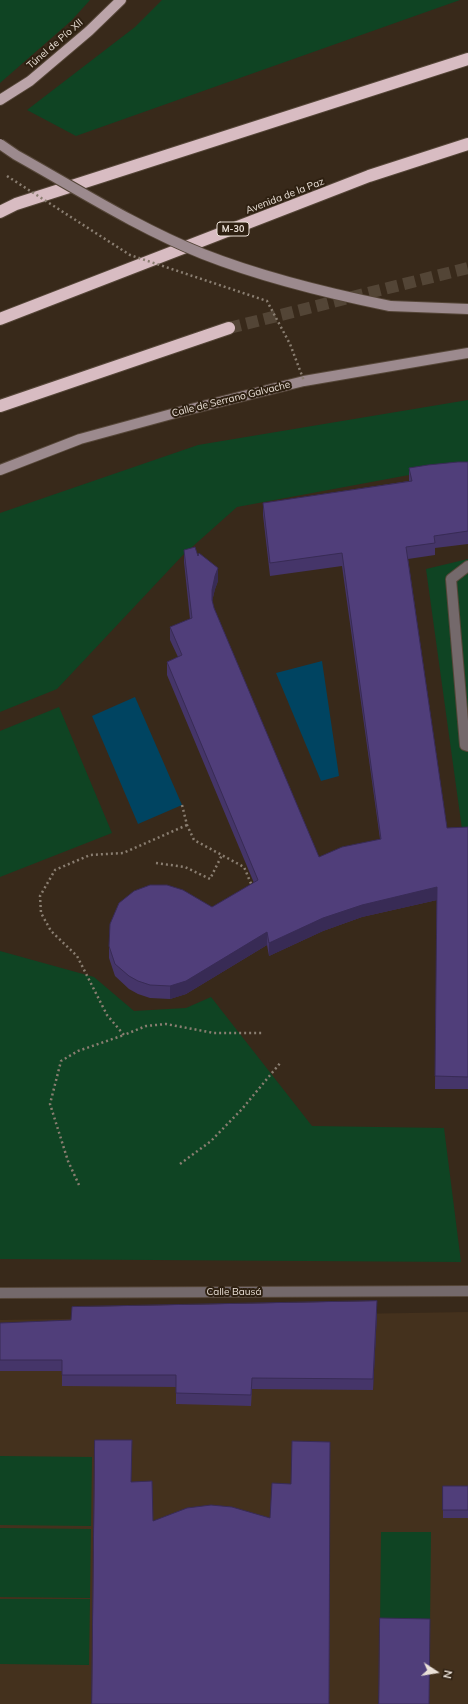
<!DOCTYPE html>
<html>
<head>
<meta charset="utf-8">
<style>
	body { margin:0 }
	#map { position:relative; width:468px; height:1704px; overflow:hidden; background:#38291a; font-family:Mulish,sans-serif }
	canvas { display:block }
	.north { position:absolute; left:416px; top:1652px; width:40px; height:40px; -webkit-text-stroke:3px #2e2011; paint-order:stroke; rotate:102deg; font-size:11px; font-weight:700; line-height:16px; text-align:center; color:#ebe1d8 }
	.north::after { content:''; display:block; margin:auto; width:14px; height:18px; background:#ebe1d8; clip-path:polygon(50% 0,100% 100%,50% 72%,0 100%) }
</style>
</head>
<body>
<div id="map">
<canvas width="468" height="1704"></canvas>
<div class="north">N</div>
</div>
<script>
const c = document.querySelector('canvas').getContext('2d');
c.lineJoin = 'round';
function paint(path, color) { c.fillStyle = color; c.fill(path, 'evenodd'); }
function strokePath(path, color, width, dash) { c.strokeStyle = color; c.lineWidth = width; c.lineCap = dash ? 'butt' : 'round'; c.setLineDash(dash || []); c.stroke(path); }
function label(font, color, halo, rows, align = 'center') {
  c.font = font + ' Mulish,sans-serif'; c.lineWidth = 4; c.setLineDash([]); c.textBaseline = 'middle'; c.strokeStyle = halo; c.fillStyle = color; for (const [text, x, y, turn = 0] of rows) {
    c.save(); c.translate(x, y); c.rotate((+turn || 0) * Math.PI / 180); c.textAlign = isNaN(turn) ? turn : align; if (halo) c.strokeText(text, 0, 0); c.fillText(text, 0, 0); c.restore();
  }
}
paint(new Path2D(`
	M 468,1312 L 468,1704 L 0,1704 L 0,1320 Z`), '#44311d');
paint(new Path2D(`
	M 0,0 L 90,0 L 71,21 L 0,83 Z
	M 162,0 L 460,0 L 76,136 L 27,110 L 135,27 Z
	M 468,400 L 468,464 L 237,507 L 182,556 L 57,689 L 0,712 L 0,513 L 198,445 Z
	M 468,559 L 468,829 L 462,829 L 426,569 Z
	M 59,707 L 112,833 L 0,877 L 0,731 Z
	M 0,951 L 94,977 L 134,1011 L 186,1008 L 211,997 L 312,1126 L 444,1128 L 461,1262 L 0,1259 Z
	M 0,1456 L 92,1457 L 91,1526 L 0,1525 Z
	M 0,1528 L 91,1529 L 90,1598 L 0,1597 Z
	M 381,1532 L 431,1532 L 430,1628 L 380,1628 Z
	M 0,1599 L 90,1599 L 89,1665 L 0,1664 Z`), '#0f4423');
paint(new Path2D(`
	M 322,661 L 339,776 L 321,781 L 276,673 Z
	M 135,697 L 182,805 L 138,824 L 92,716 Z`), '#004461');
strokePath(new Path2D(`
	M 229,328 L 468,268`), '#534536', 12, [12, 6]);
const lane = new Path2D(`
	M 468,566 L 451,579 L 465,745 L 468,746`);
const street = new Path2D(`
	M 0,1293 L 468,1291`);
const secondary = new Path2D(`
	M 390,306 L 468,309
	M 0,470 L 80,439 L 179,412 L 304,381 L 468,353`);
const primary = new Path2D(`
	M 0,100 L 30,81 L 89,31 L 121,0`);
const highway = new Path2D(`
	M 0,212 L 16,204 L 468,59
	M 0,319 L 369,176 L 468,144
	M 0,406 L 229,328`);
strokePath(lane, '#554638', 12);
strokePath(street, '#554638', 12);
strokePath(secondary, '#554638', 12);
strokePath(primary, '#554638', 12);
strokePath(highway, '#554638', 14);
strokePath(new Path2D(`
	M 182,805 L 187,825 L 194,840 L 244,867 L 252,886
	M 187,825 L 123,853 L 90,855 L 55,870 L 40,896 L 41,913 L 51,931 L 77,956 L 107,1015 L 124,1035 L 146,1026 L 166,1024 L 214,1033 L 263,1033
	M 156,863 L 185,867 L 210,879 L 222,855
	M 180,1164 L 211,1141 L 242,1109 L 281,1062
	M 79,1185 L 68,1161 L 50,1104 L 61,1061 L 78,1051 L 124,1035`), '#8a7e71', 2.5, [2, 3]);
strokePath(lane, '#74696b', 10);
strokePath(street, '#74696b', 10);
strokePath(secondary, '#9c8a8e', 10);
strokePath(primary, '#bba4a9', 10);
strokePath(highway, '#d8bcc2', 12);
const secondaryBridge = new Path2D(`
	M 0,144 L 16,155 C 77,189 138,228 203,254 C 264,278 326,293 390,306`);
strokePath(secondaryBridge, '#554638', 12, []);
strokePath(new Path2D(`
	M 7,176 L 130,255 L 267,301 L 290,344 L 304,381`), '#8a7e71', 2.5, [2, 3]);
strokePath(secondaryBridge, '#9c8a8e', 10);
paint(new Path2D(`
	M 468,462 L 468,544 L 435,548 L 435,555 L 408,559 L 447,828 L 468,827 L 468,1089 L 435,1089 L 437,900 L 362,917 L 323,931 L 269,956 L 267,945 L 186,994 L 170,999 L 150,998 L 138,994 L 129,989 L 115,976 L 109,958 L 109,946 L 212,907 L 254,883 L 167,675 L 167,662 L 178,657 L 170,640 L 170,627 L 190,619 L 184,562 L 184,550 L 198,556 L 218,581 L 215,589 L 212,601 L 214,608 L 319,857 L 380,839 L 342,566 L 270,576 L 263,515 L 263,503 L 409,481 L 409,468 Z
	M 377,1313 L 373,1390 L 252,1389 L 251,1406 L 176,1404 L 176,1387 L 62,1386 L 62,1371 L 0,1371 L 0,1323 Z
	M 443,1486 L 468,1486 L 468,1518 L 443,1518 Z`), '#453569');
paint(new Path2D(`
	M 218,568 L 218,581 L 215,589 L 212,602 L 212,590 L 215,576 Z
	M 437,887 L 437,900 L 362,917 L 323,931 L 269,956 L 269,943 L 323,918 L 362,905 Z
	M 267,932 L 267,945 L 186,994 L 170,999 L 170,986 Z
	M 377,1301 L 377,1313 L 373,1390 L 373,1379 Z`), '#382b55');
const building = new Path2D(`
	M 458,462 L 468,462 L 468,531 L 434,536 L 435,543 L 406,547 L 447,828 L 468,827 L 468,1077 L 435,1076 L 437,887 L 362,905 L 323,918 L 269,943 L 267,932 L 186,981 L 170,986 L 150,985 L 138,981 L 129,976 L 115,964 L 109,946 L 110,924 L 119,903 L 134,891 L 150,885 L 167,885 L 183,890 L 212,907 L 258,880 L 167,662 L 182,655 L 170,627 L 192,618 L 184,550 L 195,547 L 198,556 L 199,553 L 218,568 L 215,576 L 212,590 L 212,600 L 214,608 L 319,857 L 342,847 L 381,839 L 342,553 L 270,563 L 263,503 L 412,481 L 409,468 L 428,465 Z
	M 377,1301 L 373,1379 L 252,1378 L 251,1395 L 176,1393 L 176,1375 L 62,1375 L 62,1360 L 0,1360 L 0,1323 L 71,1320 L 72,1307 Z
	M 95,1440 L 132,1440 L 131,1482 L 152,1481 L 153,1521 L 187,1508 L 211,1505 L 232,1507 L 270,1518 L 272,1483 L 291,1484 L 292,1441 L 330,1442 L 329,1704 L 92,1704 Z
	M 443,1486 L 468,1486 L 468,1510 L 443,1510 Z
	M 380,1618 L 430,1619 L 429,1704 L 379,1704 Z`);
paint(building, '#503e7a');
strokePath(building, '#382b55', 1);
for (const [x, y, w] of [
	[233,229,32]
]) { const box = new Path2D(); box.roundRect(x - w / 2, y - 7, w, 14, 3); c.fillStyle = '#2e2011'; c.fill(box); strokePath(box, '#ebe1d8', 1); }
label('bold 9px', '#ebe1d8', null, [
	["M-30",233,229]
]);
label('10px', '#ebe1d8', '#2e2011', [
	["Túnel de Pío XII",55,44,-41],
	["Avenida de la Paz",285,196,-21],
	["Calle de Serrano Galvache",231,399,-14],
	["Calle Bausá",234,1292]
]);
</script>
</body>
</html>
